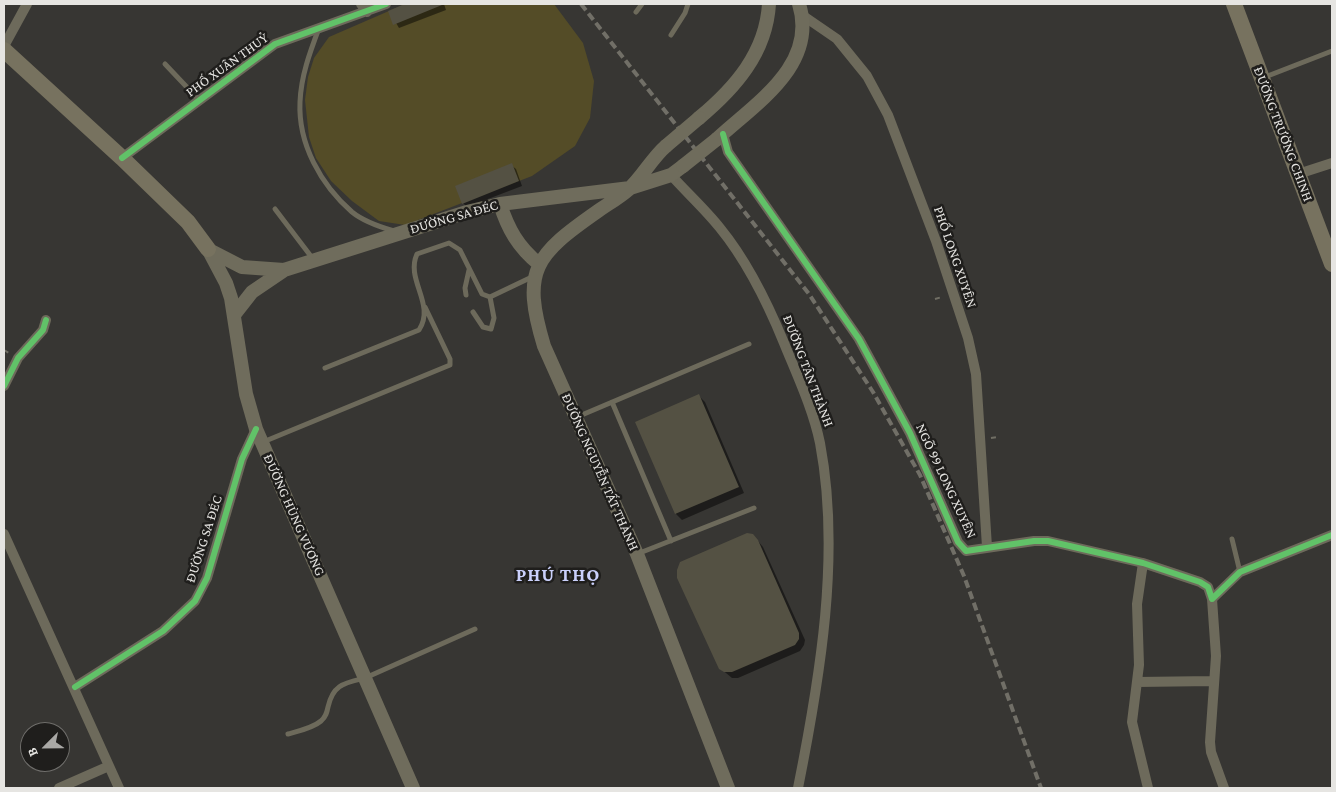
<!DOCTYPE html>
<html>
<head>
<meta charset="utf-8">
<style>
	body { margin:0 }
	#map { position:relative; width:1336px; height:792px; overflow:hidden; background:#373633; font-family:"Crimson Pro",serif }
	canvas { display:block }
	.frame { position:absolute; inset:0; border:5px solid #e6e5e2; pointer-events:none }
	.north { position:absolute; left:20px; top:722px; width:50px; height:50px; box-sizing:border-box; background:#1f1e1c; border:1px solid #6f6e6b; border-radius:50%; rotate:247deg; font-size:14px; font-weight:700; line-height:20px; text-align:center; color:#e6e5e2 }
	.north::after { content:''; display:block; margin:auto; width:18px; height:22px; background:#a9a8a5; clip-path:polygon(50% 0,100% 100%,50% 72%,0 100%) }
</style>
</head>
<body>
<div id="map">
<canvas width="1336" height="792"></canvas>
<div class="frame"></div>
<div class="north">B</div>
</div>
<script>
const c = document.querySelector('canvas').getContext('2d');
c.lineJoin = 'round';
function paint(path, color) { c.fillStyle = color; c.fill(path, 'evenodd'); }
function strokePath(path, color, width, dash) { c.strokeStyle = color; c.lineWidth = width; c.lineCap = dash ? 'butt' : 'round'; c.setLineDash(dash || []); c.stroke(path); }
function label(font, color, halo, rows, align = 'center') {
  c.font = font + ' "Crimson Pro",serif'; c.lineWidth = 5; c.setLineDash([]); c.textBaseline = 'middle'; c.strokeStyle = halo; c.fillStyle = color; for (const [text, x, y, turn = 0] of rows) {
    c.save(); c.translate(x, y); c.rotate((+turn || 0) * Math.PI / 180); c.textAlign = isNaN(turn) ? turn : align; if (halo) c.strokeText(text, 0, 0); c.fillText(text, 0, 0); c.restore();
  }
}
paint(new Path2D(`
	M 405,4 L 554,4 L 583,43 L 594,81 L 590,118 L 575,146 L 532,176 L 405,225 L 379,221 L 352,201 L 331,181 L 316,158 L 309,137 L 305,100 L 308,77 L 314,58 L 329,37 Z`), '#544c27');
paint(new Path2D(`
	M 409,4 L 444,4 L 446,10 L 399,28 L 389,11 Z
	M 511,165 L 516,169 L 522,186 L 467,207 L 463,203 Z
	M 699,396 L 705,402 L 744,493 L 682,520 L 676,514 L 637,423 Z
	M 758,541 L 763,547 L 805,640 L 804,645 L 800,651 L 738,678 L 732,678 L 720,668 Z`), '#0007');
paint(new Path2D(`
	M 405,4 L 442,4 L 442,5 L 393,25 L 388,11 Z
	M 512,163 L 519,181 L 462,204 L 455,186 Z
	M 699,394 L 739,487 L 675,514 L 635,422 Z
	M 747,533 L 753,534 L 758,540 L 799,633 L 799,639 L 795,645 L 732,672 L 724,672 L 719,669 L 677,578 L 677,570 L 680,562 Z`), '#545143');
strokePath(new Path2D(`
	M 935,299 L 942,297
	M 4,350 L 9,353
	M 991,438 L 997,437`), '#706e64', 2, [5, 2.5]);
strokePath(new Path2D(`
	M 636,12 L 642,4
	M 319,28 C 310,52 301,76 300,102 C 298,144 321,185 352,212 C 363,221 380,227 394,231
	M 671,35 L 685,13 L 688,4
	M 165,64 L 199,100
	M 1265,77 L 1332,51
	M 275,209 L 313,259
	M 466,295 L 465,288 L 469,270
	M 473,312 L 483,327 L 491,329 L 494,318 L 490,297
	M 325,368 L 419,330 C 436,304 405,280 417,254 L 449,243 L 460,250 L 482,294 L 490,297 L 534,276
	M 612,402 L 671,541
	M 577,417 L 749,344
	M 263,442 L 450,365 L 450,359 L 425,307
	M 1232,539 L 1240,572
	M 637,554 L 754,508
	M 288,734 C 299,731 313,728 321,721 C 326,717 327,712 328,707 C 333,684 345,683 365,678 L 475,629`), '#6d6a5b', 5);
strokePath(new Path2D(`
	M 361,4 L 367,12
	M 802,15 L 837,39 L 867,76 L 888,115 L 936,241 L 968,338 L 976,374 L 987,547
	M 4,46 L 27,4
	M 723,134 L 728,152 L 859,339 L 910,433 L 958,542 L 966,551 L 1034,541 L 1048,541 L 1143,563 L 1200,582 L 1208,587 L 1212,599 L 1240,572 L 1332,535
	M 122,158 L 275,44 L 386,4
	M 1298,174 L 1332,163
	M 671,175 C 687,193 705,209 720,228 C 747,261 768,304 784,343 C 797,375 813,409 820,443 C 841,554 820,678 798,788
	M 4,386 L 18,358 L 43,330 L 46,320
	M 4,534 L 119,788
	M 1143,563 L 1137,604 L 1139,665 L 1132,722 L 1148,788
	M 1212,599 L 1216,656 L 1210,742 L 1211,752 L 1224,788
	M 1137,682 L 1214,681
	M 75,687 L 163,631 L 195,601 L 207,578 L 242,459 L 256,429
	M 59,788 L 109,766`), '#6d6a5b', 10);
strokePath(new Path2D(`
	M 699,118 C 735,88 766,53 769,4
	M 717,139 C 756,103 818,65 799,4
	M 666,146 C 652,158 643,176 629,189 C 620,197 608,204 598,211 C 535,255 521,270 544,346 L 637,554 L 728,788
	M 500,204 C 508,229 518,247 539,264
	M 208,249 L 226,283 L 231,298 L 246,394 L 256,429 L 413,788
	M 209,250 L 242,267 L 284,270 L 467,212 L 500,204 L 630,188 L 671,175 L 683,166
	M 234,315 L 252,292 L 283,271`), '#6f6c5c', 14);
strokePath(new Path2D(`
	M 1234,4 L 1332,264
	M 4,50 L 122,158 L 188,222 L 208,249`), '#77725f', 16);
strokePath(new Path2D(`
	M 581,4 L 809,294 L 873,392 L 920,475 L 964,576 L 1041,788`), '#716f67', 4, [8, 4]);
strokePath(new Path2D(`
	M 666,146 L 699,118
	M 683,166 L 717,139`), '#6f6c5c', 14);
strokePath(new Path2D(`
	M 723,134 L 728,152 L 859,339 L 910,433 L 958,542 L 966,551 L 1034,541 L 1048,541 L 1143,563 L 1200,582 L 1208,587 L 1212,599 L 1240,572 L 1332,535
	M 122,158 L 275,44 L 386,4
	M 4,386 L 18,358 L 43,330 L 46,320
	M 75,687 L 163,631 L 195,601 L 207,578 L 242,459 L 256,429`), '#61c268', 6);
label('14px', '#e6e5e2', '#1f1e1c', [
	["PHỐ XUÂN THUỶ",227,65,-36],
	["ĐƯỜNG TRƯỜNG CHINH",1283,134,69],
	["ĐƯỜNG SA ĐÉC",454,217,-16],
	["PHỐ LONG XUYÊN",955,257,71],
	["ĐƯỜNG TÂN THÀNH",808,371,69],
	["ĐƯỜNG NGUYỄN TẤT THÀNH",600,472,66],
	["NGÕ 99 LONG XUYÊN",946,481,65],
	["ĐƯỜNG HÙNG VƯƠNG",294,515,66],
	["ĐƯỜNG SA ĐÉC",204,539,-72]
]);
c.letterSpacing = '1px';
label('bold 19px', '#cad0fb', '#1f1e1c', [
	["PHÚ THỌ",558,575]
]);
c.letterSpacing = '0px';
</script>
</body>
</html>
